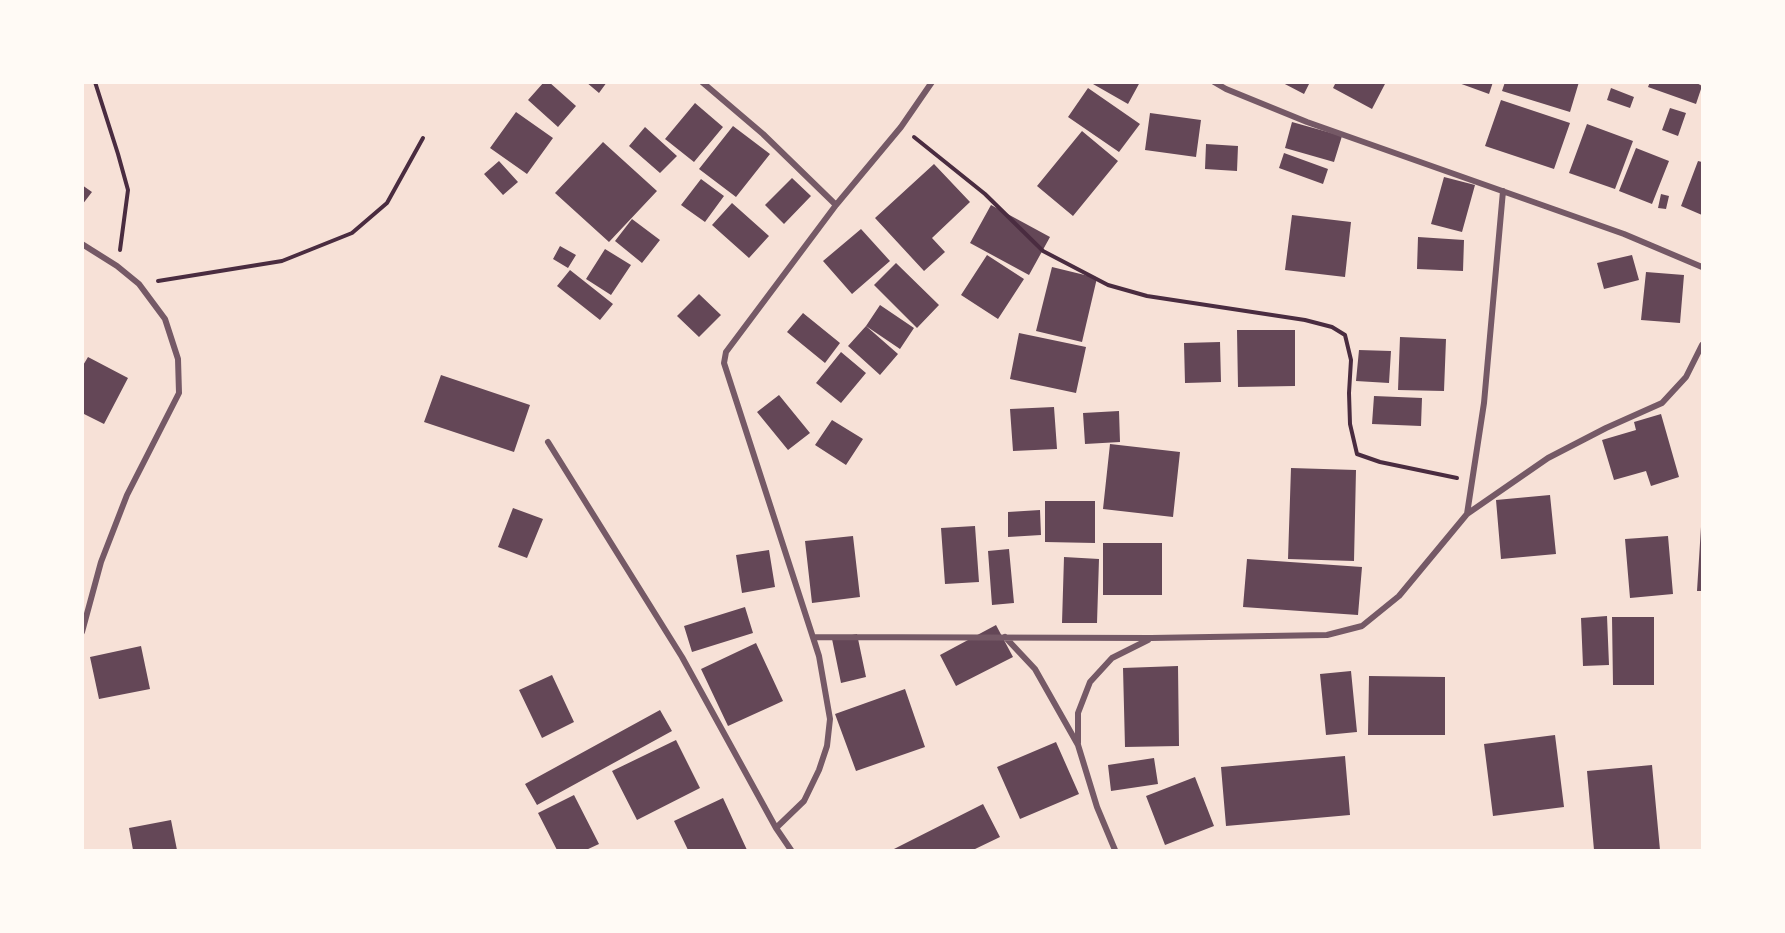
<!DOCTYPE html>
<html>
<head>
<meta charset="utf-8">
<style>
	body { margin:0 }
	#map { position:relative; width:1785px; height:933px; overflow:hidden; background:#f7e1d7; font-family:"Golos Text",sans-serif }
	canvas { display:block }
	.frame { position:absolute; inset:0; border:84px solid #fffaf5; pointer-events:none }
</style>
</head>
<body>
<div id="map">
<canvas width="1785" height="933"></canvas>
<div class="frame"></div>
</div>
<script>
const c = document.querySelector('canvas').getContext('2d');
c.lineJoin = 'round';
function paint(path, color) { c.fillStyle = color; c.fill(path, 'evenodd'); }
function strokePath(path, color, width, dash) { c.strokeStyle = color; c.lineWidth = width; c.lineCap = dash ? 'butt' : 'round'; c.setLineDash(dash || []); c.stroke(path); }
paint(new Path2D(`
	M 544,82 L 549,82 L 576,106 L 558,127 L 528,100 Z
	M 586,82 L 607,82 L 599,93 Z
	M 1093,82 L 1140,82 L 1128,104 L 1093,84 Z
	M 1281,82 L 1310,82 L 1304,94 Z
	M 1336,82 L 1386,82 L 1372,109 L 1333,88 Z
	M 1456,82 L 1493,82 L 1489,94 Z
	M 1505,82 L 1579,82 L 1570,112 L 1502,91 Z
	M 1650,82 L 1695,82 L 1702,86 L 1696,104 L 1648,87 Z
	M 1088,88 L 1140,124 L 1119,152 L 1068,117 Z
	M 1611,88 L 1634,97 L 1630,108 L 1607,100 Z
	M 1501,100 L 1570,123 L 1554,169 L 1485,146 Z
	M 695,103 L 723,127 L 694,162 L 665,139 Z
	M 1670,108 L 1686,113 L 1678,136 L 1662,130 Z
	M 516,112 L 553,138 L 527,174 L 490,148 Z
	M 1150,113 L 1201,120 L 1196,157 L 1145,150 Z
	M 1292,122 L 1342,136 L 1334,162 L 1285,148 Z
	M 1587,124 L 1633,141 L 1615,189 L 1569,173 Z
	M 733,126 L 770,154 L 736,197 L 699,169 Z
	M 645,127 L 677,156 L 660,173 L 629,146 Z
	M 1082,131 L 1118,161 L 1073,216 L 1037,186 Z
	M 603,142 L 657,191 L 609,242 L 555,193 Z
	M 1206,144 L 1238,146 L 1237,171 L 1205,169 Z
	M 1636,148 L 1669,161 L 1652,204 L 1619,191 Z
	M 1284,153 L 1328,169 L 1323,184 L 1279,168 Z
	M 499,161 L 518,182 L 503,195 L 484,174 Z
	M 1698,161 L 1702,162 L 1702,215 L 1681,206 Z
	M 934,164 L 970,202 L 932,238 L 945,252 L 924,271 L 875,218 Z
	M 1444,177 L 1475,185 L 1462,232 L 1431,224 Z
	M 792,178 L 811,196 L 784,224 L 765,205 Z
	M 701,179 L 724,196 L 705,222 L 681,205 Z
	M 82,185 L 92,192 L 82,205 Z
	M 1661,194 L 1669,196 L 1666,209 L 1658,208 Z
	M 732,203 L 769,236 L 749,258 L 712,225 Z
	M 991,205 L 1050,237 L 1029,275 L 970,243 Z
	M 1292,215 L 1351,222 L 1345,277 L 1285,270 Z
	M 632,219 L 660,240 L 642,263 L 615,241 Z
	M 861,229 L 890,261 L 852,294 L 823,261 Z
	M 1418,237 L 1464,240 L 1463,271 L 1417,269 Z
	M 560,246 L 576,255 L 568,268 L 553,259 Z
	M 605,249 L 631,265 L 611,295 L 586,279 Z
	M 987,255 L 1024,279 L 998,319 L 961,295 Z
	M 1632,255 L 1639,280 L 1604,289 L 1597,263 Z
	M 896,263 L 939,305 L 917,328 L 874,285 Z
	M 1052,267 L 1097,278 L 1082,342 L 1036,331 Z
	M 570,270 L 613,304 L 600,320 L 557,286 Z
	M 1646,272 L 1684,275 L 1680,323 L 1641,320 Z
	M 699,294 L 721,315 L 699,337 L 677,316 Z
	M 880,305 L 914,328 L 900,349 L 866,326 Z
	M 803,313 L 840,343 L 825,363 L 787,332 Z
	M 866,326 L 898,354 L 880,375 L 848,346 Z
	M 1237,330 L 1295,330 L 1295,386 L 1238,387 Z
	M 1019,333 L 1086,347 L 1076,393 L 1010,379 Z
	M 1400,337 L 1446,339 L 1444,391 L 1398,390 Z
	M 1220,342 L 1221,382 L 1185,383 L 1184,343 Z
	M 1359,350 L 1391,351 L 1389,383 L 1356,381 Z
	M 841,352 L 866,373 L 841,403 L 816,383 Z
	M 88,357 L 128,378 L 104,424 L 82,413 L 82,367 Z
	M 441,375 L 530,405 L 514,452 L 424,422 Z
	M 779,395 L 810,433 L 788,450 L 757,412 Z
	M 1374,396 L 1422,398 L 1421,426 L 1372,424 Z
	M 1054,407 L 1057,449 L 1013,451 L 1010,409 Z
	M 1119,411 L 1120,442 L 1085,444 L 1083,413 Z
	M 1661,414 L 1679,477 L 1651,486 L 1646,471 L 1614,480 L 1602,440 L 1636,430 L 1634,422 Z
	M 832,420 L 863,439 L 846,465 L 815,445 Z
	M 1110,444 L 1180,452 L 1173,517 L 1103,509 Z
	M 1291,468 L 1356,470 L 1354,561 L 1288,559 Z
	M 1550,495 L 1556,554 L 1501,559 L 1496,500 Z
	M 1045,501 L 1095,501 L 1095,543 L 1045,542 Z
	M 513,508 L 543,519 L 527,558 L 498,547 Z
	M 1040,510 L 1041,535 L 1008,537 L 1008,512 Z
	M 975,526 L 979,582 L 945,584 L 941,528 Z
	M 1701,527 L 1702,527 L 1702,591 L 1697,591 Z
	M 853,536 L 860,597 L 812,603 L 805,541 Z
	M 1668,536 L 1673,594 L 1630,598 L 1625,539 Z
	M 1103,543 L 1162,543 L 1162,595 L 1103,595 Z
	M 1009,549 L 1014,603 L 992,605 L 988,551 Z
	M 769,550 L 775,587 L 742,593 L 736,555 Z
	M 1064,557 L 1099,559 L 1097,623 L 1062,623 Z
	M 1247,559 L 1362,567 L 1358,615 L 1243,607 Z
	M 745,607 L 753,633 L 692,652 L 684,626 Z
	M 1607,616 L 1609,665 L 1583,666 L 1581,618 Z
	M 1612,617 L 1654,617 L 1654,685 L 1613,685 Z
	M 996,625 L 1013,657 L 956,686 L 940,655 Z
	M 857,634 L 866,677 L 841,683 L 832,639 Z
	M 756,643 L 783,701 L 728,726 L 701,669 Z
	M 141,646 L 150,689 L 99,699 L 90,657 Z
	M 1178,666 L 1179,746 L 1125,747 L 1123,668 Z
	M 1351,671 L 1357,732 L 1326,735 L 1320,674 Z
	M 552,675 L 574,722 L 542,738 L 519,690 Z
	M 1369,676 L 1445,677 L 1445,735 L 1368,735 Z
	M 905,689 L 925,747 L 856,771 L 835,714 Z
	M 660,710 L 672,731 L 537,805 L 525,784 Z
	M 1555,735 L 1564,807 L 1493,816 L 1484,744 Z
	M 676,740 L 700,788 L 637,820 L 612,771 Z
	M 1056,742 L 1079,794 L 1020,819 L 997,767 Z
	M 1345,756 L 1350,815 L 1226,826 L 1221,767 Z
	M 1154,758 L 1158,784 L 1111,791 L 1108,765 Z
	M 1652,765 L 1660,850 L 1594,850 L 1587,771 Z
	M 1195,777 L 1214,826 L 1165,845 L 1146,796 Z
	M 574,795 L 599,844 L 586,850 L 557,850 L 538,813 Z
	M 723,798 L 747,850 L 688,850 L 674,821 Z
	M 983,804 L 1000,837 L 973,850 L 892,850 Z
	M 171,820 L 177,850 L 133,850 L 129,828 Z`), '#644757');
strokePath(new Path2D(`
	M 95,82 L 118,154 L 128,190 L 120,250
	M 914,137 L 985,194 L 1043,251 L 1108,285 L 1147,296 L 1305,320 L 1332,327 L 1345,335 L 1351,360 L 1349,393 L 1350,424 L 1357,454 L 1380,462 L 1457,478
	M 158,281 L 282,261 L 352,233 L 387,203 L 423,138`), '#4a2c40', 4);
strokePath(new Path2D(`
	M 702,82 L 763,134 L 836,205
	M 1214,82 L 1226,89 L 1307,122 L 1624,234 L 1702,267
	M 82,244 L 117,266 L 139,284 L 165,319 L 178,359 L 179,393 L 127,495 L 101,562 L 82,632
	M 548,442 L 682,657 L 776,828 L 791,850
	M 1467,514 L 1484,403 L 1503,191
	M 813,637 L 1151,638 L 1327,635 L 1362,626 L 1399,596 L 1467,514 L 1548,458 L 1606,428 L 1662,403 L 1686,377 L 1702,345
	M 1005,637 L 1035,669 L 1078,745 L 1097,807 L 1115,850
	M 1078,743 L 1078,713 L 1090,682 L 1112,658 L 1148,640
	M 776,828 L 804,801 L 819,770 L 827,746 L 830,719 L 819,656 L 724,363 L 726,352 L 836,205 L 901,127 L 932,82`), '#755966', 6);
</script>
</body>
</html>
